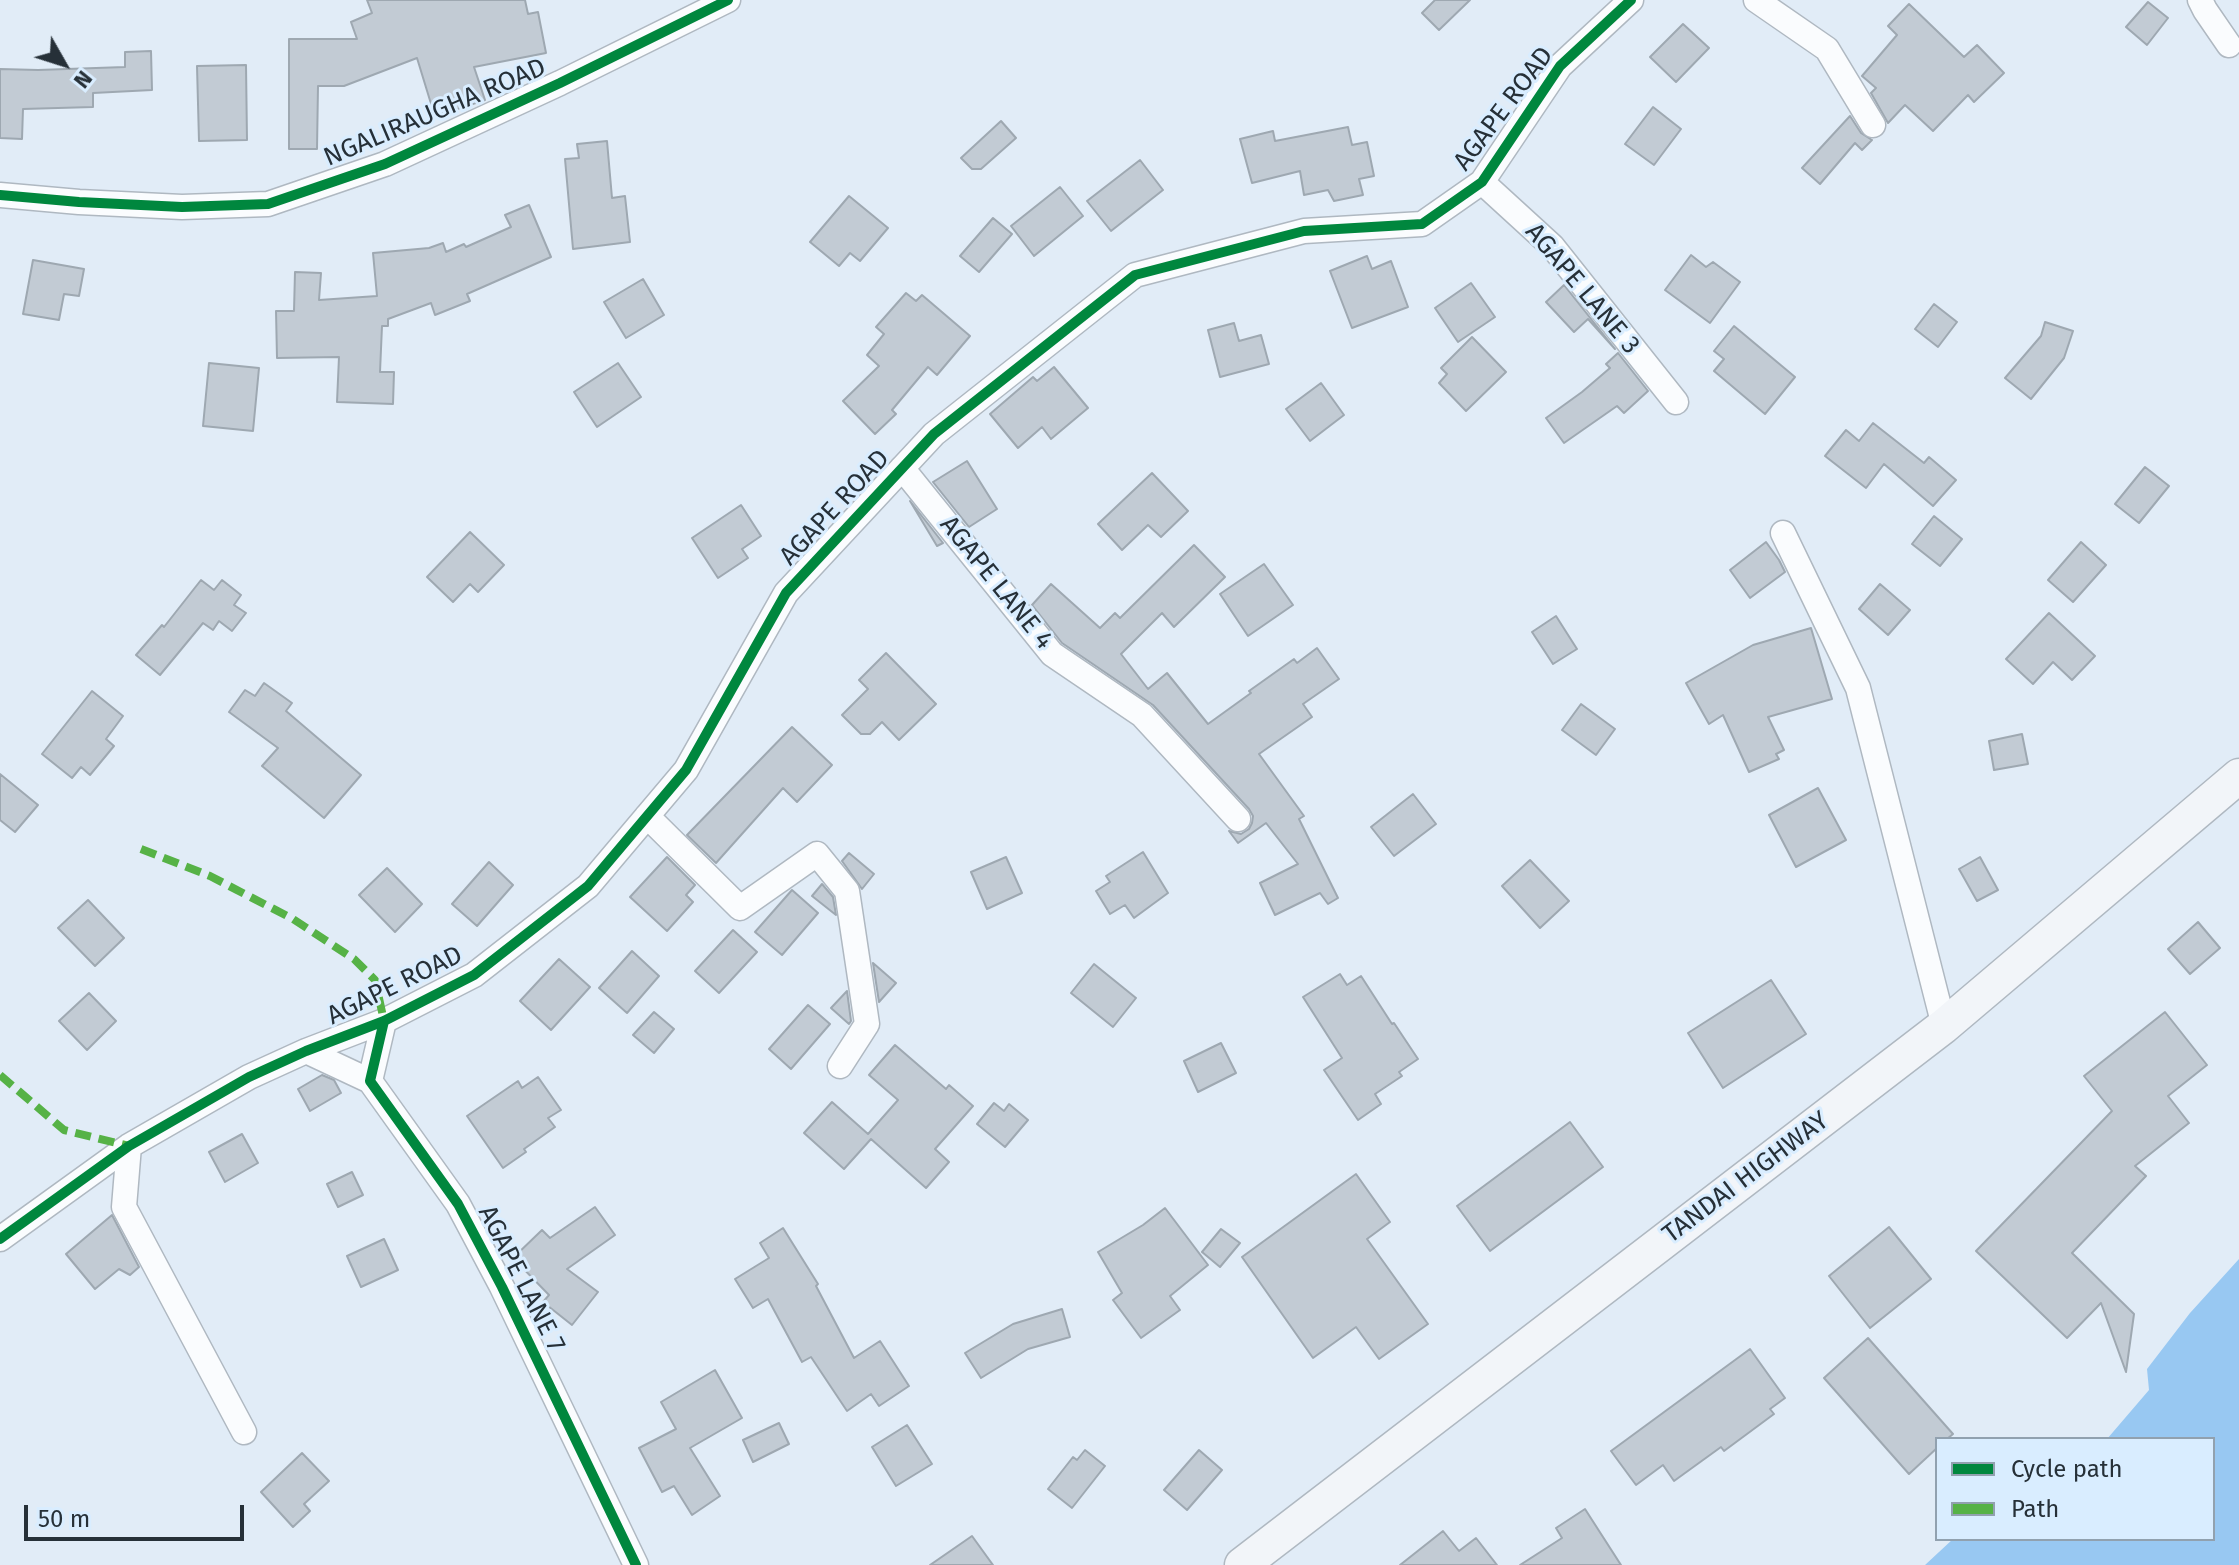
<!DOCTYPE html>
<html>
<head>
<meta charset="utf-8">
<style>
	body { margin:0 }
	#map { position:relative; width:2239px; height:1565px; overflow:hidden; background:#e1ecf7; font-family:"Fira Sans",sans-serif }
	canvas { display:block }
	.legend { position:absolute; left:1935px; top:1437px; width:280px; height:104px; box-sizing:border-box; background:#d9edff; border:2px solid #91a1af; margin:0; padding:10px 14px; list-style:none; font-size:24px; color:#263038 }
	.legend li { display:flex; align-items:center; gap:16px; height:40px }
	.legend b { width:40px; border:2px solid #91a1af }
	.north { position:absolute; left:24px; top:24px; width:80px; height:80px; -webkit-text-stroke:6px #d9edff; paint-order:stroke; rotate:129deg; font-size:22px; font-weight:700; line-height:32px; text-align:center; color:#263038 }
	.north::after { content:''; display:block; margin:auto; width:28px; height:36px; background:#263038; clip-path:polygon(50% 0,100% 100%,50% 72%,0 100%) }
	.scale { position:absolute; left:24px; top:1505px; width:220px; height:36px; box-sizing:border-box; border:4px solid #263038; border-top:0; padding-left:10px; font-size:24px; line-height:28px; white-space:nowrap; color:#263038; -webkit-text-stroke:6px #d9edff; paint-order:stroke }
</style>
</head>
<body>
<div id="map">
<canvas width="2239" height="1565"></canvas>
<ul class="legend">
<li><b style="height:10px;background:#00873e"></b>Cycle path</li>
<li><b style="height:10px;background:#56b246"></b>Path</li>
</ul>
<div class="north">N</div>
<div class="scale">50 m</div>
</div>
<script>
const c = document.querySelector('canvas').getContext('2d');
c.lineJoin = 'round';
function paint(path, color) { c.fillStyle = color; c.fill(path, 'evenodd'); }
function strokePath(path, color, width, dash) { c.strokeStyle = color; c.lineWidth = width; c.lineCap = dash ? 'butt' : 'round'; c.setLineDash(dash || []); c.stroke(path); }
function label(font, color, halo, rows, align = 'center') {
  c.font = font + ' "Fira Sans",sans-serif'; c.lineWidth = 6; c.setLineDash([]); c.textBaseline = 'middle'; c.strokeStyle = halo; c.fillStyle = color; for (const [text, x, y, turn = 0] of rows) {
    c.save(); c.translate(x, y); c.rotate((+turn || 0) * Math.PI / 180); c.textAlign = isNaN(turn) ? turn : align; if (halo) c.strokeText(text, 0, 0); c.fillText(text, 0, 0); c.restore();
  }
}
paint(new Path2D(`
	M 2239,1259 L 2239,1565 L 1925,1565 L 1953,1539 L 2213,1539 L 2213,1439 L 2107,1439 L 2149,1390 L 2147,1369 L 2190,1313 Z`), '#98c8f2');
const building = new Path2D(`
	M 367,0 L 525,0 L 528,14 L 538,12 L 546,53 L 474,67 L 485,100 L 442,114 L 439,104 L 432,107 L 417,58 L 344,86 L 318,86 L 317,149 L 289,149 L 289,39 L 357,39 L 351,22 L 372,13 Z
	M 1435,0 L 1470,0 L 1439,30 L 1422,13 Z
	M 2148,2 L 2168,18 L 2147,45 L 2126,27 Z
	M 1909,4 L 1964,57 L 1977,45 L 2004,73 L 1974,102 L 1968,95 L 1933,131 L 1905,105 L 1888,123 L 1871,93 L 1876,88 L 1862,76 L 1897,35 L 1888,26 Z
	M 1683,24 L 1709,48 L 1676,82 L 1650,57 Z
	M 151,51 L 152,90 L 93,93 L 93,107 L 23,109 L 22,139 L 0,138 L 0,69 L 38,70 L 125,67 L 125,52 Z
	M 246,65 L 247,140 L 199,141 L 197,66 Z
	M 1653,107 L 1681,129 L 1654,165 L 1625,144 Z
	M 1850,116 L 1861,133 L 1872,140 L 1862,150 L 1855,143 L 1820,184 L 1802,168 Z
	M 1001,121 L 1016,138 L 981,169 L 972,169 L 961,158 Z
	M 1348,127 L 1352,145 L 1367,142 L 1374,176 L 1359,179 L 1363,195 L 1334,201 L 1328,190 L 1304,195 L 1300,171 L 1252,183 L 1240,139 L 1273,131 L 1275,141 Z
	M 607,141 L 612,198 L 625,196 L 630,242 L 573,249 L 565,159 L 579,158 L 577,144 Z
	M 1140,160 L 1163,190 L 1111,231 L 1087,201 Z
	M 1060,187 L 1083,216 L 1034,256 L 1011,226 Z
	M 849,196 L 888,228 L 860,261 L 850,253 L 839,266 L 810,242 Z
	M 529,205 L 551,257 L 467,294 L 470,301 L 435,315 L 431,303 L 388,319 L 388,326 L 382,326 L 380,372 L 394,372 L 393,404 L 337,402 L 339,357 L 277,358 L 276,311 L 294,311 L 295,272 L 321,273 L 319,300 L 377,296 L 373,253 L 429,248 L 443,243 L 446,252 L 464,244 L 466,247 L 511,227 L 505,215 Z
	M 993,218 L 1012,234 L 979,272 L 960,256 Z
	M 1691,255 L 1706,267 L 1713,262 L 1740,282 L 1710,323 L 1665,290 Z
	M 1367,256 L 1372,269 L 1391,261 L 1408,307 L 1352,328 L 1330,271 Z
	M 33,260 L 84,269 L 79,296 L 64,294 L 59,320 L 23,314 Z
	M 643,279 L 664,315 L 626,338 L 604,302 Z
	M 1471,283 L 1495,317 L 1458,342 L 1435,308 Z
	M 1564,285 L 1615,349 L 1588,319 L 1574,332 L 1546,302 Z
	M 906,293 L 916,301 L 922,295 L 970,336 L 937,375 L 928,367 L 892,410 L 896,414 L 875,434 L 843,401 L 879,366 L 867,355 L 884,334 L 876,327 Z
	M 1934,304 L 1957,322 L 1938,347 L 1915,329 Z
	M 2045,322 L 2073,331 L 2064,358 L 2031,399 L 2005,378 L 2041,336 Z
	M 1234,323 L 1239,341 L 1261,335 L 1269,364 L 1220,377 L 1208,330 Z
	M 1734,326 L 1795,377 L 1765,414 L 1714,371 L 1724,359 L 1714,351 Z
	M 1472,337 L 1506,372 L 1466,411 L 1439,383 L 1447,374 L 1441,368 Z
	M 1618,353 L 1648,391 L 1624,413 L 1617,406 L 1564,443 L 1546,418 L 1582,392 L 1610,368 L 1606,364 Z
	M 209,363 L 259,368 L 253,431 L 203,426 Z
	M 618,363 L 641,397 L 597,427 L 574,392 Z
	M 1054,367 L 1088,408 L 1051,439 L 1042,427 L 1018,448 L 990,414 L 1033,377 L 1037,381 Z
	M 1321,383 L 1344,415 L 1310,441 L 1286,409 Z
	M 1873,423 L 1924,463 L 1929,457 L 1956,480 L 1933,506 L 1884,464 L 1866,488 L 1825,456 L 1846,430 L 1859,441 Z
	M 967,461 L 997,509 L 969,527 L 933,482 Z
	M 2145,467 L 2169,486 L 2139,523 L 2115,504 Z
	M 1152,473 L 1188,511 L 1161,537 L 1148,525 L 1122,550 L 1098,524 Z
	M 910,501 L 943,543 L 937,546 Z
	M 741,505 L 761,536 L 742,549 L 748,558 L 718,578 L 692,538 Z
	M 1934,516 L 1962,539 L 1940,566 L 1912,544 Z
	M 470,532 L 504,565 L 478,592 L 470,584 L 453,602 L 427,577 Z
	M 1766,542 L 1779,560 L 1785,572 L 1750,598 L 1730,570 Z
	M 2081,542 L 2106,565 L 2073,602 L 2048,580 Z
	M 1194,545 L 1225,577 L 1174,627 L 1162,613 L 1121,654 L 1148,689 L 1167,673 L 1208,724 L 1251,693 L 1249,691 L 1294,659 L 1297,663 L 1317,648 L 1339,679 L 1303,704 L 1312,717 L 1259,754 L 1304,816 L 1299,819 L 1338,898 L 1328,904 L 1320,893 L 1275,915 L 1260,883 L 1298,864 L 1266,823 L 1238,843 L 1229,831 L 1241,834 L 1249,829 L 1252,823 L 1253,816 L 1249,809 L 1153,705 L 1062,643 L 1032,605 L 1051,584 L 1100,628 L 1115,613 L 1120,618 Z
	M 1264,564 L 1293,605 L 1248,636 L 1220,594 Z
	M 201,580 L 214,590 L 222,580 L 241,595 L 234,605 L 246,613 L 232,631 L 219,621 L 213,630 L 203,623 L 160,675 L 136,655 L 162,625 L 164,627 Z
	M 1880,584 L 1910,610 L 1888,635 L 1859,609 Z
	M 2049,613 L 2095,656 L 2072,680 L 2053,662 L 2033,684 L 2006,659 Z
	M 1556,616 L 1577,649 L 1553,664 L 1532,632 Z
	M 1811,628 L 1832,699 L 1768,717 L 1784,750 L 1776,754 L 1779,759 L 1749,772 L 1723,715 L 1709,724 L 1686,683 L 1753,645 Z
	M 886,653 L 936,704 L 899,740 L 882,722 L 870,734 L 861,734 L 842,715 L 868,689 L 859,680 Z
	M 264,683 L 292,703 L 286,711 L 361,775 L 324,818 L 262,766 L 278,748 L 229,712 L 245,690 L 255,696 Z
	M 92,691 L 123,716 L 106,739 L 114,746 L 90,775 L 81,767 L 72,778 L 42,754 Z
	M 1581,704 L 1615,729 L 1596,755 L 1562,730 Z
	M 792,727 L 832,765 L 797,802 L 783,788 L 716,863 L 687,835 Z
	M 2022,734 L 2028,764 L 1994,770 L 1989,741 Z
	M 0,774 L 38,805 L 15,832 L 0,820 Z
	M 1818,788 L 1846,840 L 1796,867 L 1769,815 Z
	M 1413,794 L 1436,824 L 1394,856 L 1371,827 Z
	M 1143,852 L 1168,893 L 1134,918 L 1125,905 L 1110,914 L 1096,891 L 1110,882 L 1106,876 Z
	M 849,853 L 874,874 L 862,889 L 842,861 Z
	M 667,857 L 695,885 L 686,895 L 693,902 L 667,931 L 630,897 Z
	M 1006,857 L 1022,893 L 987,909 L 971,872 Z
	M 1980,857 L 1998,890 L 1977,901 L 1959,869 Z
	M 1530,860 L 1569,901 L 1540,928 L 1502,886 Z
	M 489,862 L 513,885 L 477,926 L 452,904 Z
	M 387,868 L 422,904 L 395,932 L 359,895 Z
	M 822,884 L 833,897 L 836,915 L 812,896 Z
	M 792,890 L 818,913 L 782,955 L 755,932 Z
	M 88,900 L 124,938 L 95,966 L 58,928 Z
	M 2198,922 L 2220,948 L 2190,974 L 2168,949 Z
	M 733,930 L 757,952 L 719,993 L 695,971 Z
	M 632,951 L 659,976 L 627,1013 L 599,988 Z
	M 559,959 L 590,987 L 551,1030 L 520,1001 Z
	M 873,963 L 896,983 L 879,1002 Z
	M 1094,964 L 1136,998 L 1113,1027 L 1071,993 Z
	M 1340,974 L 1347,985 L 1361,976 L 1392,1024 L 1394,1023 L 1418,1059 L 1399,1072 L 1402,1076 L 1375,1094 L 1381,1104 L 1358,1120 L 1324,1070 L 1342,1058 L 1303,997 Z
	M 1771,980 L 1806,1034 L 1723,1088 L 1688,1033 Z
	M 847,991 L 851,1021 L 849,1024 L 831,1008 Z
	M 89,993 L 116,1021 L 87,1050 L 59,1021 Z
	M 808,1005 L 830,1024 L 791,1069 L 769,1049 Z
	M 654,1012 L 674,1029 L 654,1053 L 633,1035 Z
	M 2165,1012 L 2207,1065 L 2168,1096 L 2189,1123 L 2135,1166 L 2146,1176 L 2072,1253 L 2134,1314 L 2126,1372 L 2101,1303 L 2067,1338 L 1976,1251 L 2112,1111 L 2084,1076 Z
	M 1221,1043 L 1236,1073 L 1198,1092 L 1184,1061 Z
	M 895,1045 L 946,1089 L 949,1085 L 973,1106 L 935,1149 L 949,1162 L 926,1188 L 871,1139 L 844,1169 L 804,1133 L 832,1102 L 868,1134 L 898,1100 L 869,1075 Z
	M 322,1075 L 334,1080 L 341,1093 L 310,1111 L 298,1089 Z
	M 538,1077 L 561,1110 L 548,1118 L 555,1127 L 524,1149 L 526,1152 L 503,1168 L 467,1116 L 518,1081 L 522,1088 Z
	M 994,1103 L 1004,1111 L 1009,1104 L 1028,1120 L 1005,1147 L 977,1124 Z
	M 1570,1122 L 1603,1167 L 1490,1251 L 1457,1206 Z
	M 242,1134 L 258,1163 L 225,1182 L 209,1152 Z
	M 352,1172 L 363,1195 L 338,1207 L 327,1184 Z
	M 1356,1174 L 1390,1222 L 1367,1239 L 1428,1324 L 1379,1359 L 1356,1327 L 1313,1358 L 1242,1257 Z
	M 595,1207 L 615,1235 L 567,1269 L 598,1292 L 572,1325 L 543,1302 L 549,1295 L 513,1258 L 542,1230 L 550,1238 Z
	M 1165,1208 L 1208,1265 L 1170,1296 L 1180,1310 L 1141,1338 L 1113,1300 L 1122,1293 L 1098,1252 L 1143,1225 Z
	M 112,1215 L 139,1267 L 130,1275 L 119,1269 L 95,1289 L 66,1254 Z
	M 1889,1227 L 1931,1279 L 1870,1328 L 1829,1276 Z
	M 783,1228 L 818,1284 L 816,1286 L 854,1358 L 880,1341 L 909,1386 L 879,1406 L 871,1394 L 847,1411 L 811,1357 L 802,1362 L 768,1299 L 753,1308 L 735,1279 L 769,1258 L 760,1243 Z
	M 1221,1229 L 1240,1243 L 1220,1267 L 1202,1252 Z
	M 384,1239 L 398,1270 L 361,1287 L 347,1256 Z
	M 1062,1309 L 1070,1337 L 1028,1349 L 981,1378 L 965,1353 L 1013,1324 Z
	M 1868,1338 L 1953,1434 L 1947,1439 L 1937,1439 L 1937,1448 L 1909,1474 L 1824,1378 Z
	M 1750,1349 L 1785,1398 L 1770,1409 L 1774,1414 L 1724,1451 L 1721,1447 L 1674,1481 L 1663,1465 L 1636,1485 L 1611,1451 Z
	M 715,1370 L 742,1418 L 690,1448 L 720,1496 L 692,1515 L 674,1486 L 662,1492 L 639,1448 L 676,1429 L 661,1402 Z
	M 779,1423 L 789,1444 L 753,1462 L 743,1440 Z
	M 907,1425 L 932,1464 L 896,1486 L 872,1447 Z
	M 1085,1450 L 1105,1466 L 1072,1508 L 1048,1489 L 1073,1457 L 1077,1460 Z
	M 1199,1450 L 1222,1470 L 1187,1510 L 1164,1490 Z
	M 302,1453 L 329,1481 L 304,1504 L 310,1511 L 293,1527 L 261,1492 Z
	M 1585,1509 L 1621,1565 L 1520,1565 L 1562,1538 L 1556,1528 Z
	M 1443,1531 L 1459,1551 L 1476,1538 L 1497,1565 L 1400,1565 Z
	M 972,1536 L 993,1565 L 930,1565 Z`);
paint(building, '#c2cbd4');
strokePath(building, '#9ea8b1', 2);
const street = new Path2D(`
	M 1756,0 L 1827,49 L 1873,125
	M 2200,0 L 2205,10 L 2229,45
	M 1482,182 L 1552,246 L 1676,402
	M 0,195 L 79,202 L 182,207 L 268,204 L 385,164 L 560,83 L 728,0
	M 902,468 L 1052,654 L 1142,715 L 1238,819
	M 1783,533 L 1858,688 L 1944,1026
	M 647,816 L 740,908 L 817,854 L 847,891 L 867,1024 L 840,1066
	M 384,1021 L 370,1081 L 458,1204 L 502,1287 L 636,1565
	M 306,1051 L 370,1081
	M 129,1146 L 124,1207 L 244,1432
	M 0,1239 L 129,1146 L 249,1077 L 306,1051 L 384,1021 L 474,975 L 588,886 L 686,770 L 786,593 L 934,434 L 1135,275 L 1304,231 L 1422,224 L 1482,182 L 1560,66 L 1631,0`);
const secondary = new Path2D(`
	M 1242,1565 L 1944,1026 L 2239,776`);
strokePath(street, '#afb8c1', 27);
strokePath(secondary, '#afb8c1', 37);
strokePath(street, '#fafcfe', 24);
strokePath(secondary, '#f2f5f9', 34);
strokePath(new Path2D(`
	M 141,849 L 210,876 L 293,919 L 354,959 L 375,980 L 384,1021
	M 0,1075 L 64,1130 L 129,1146`), '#56b246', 8, [16, 8]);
strokePath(new Path2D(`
	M 0,195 L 79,202 L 182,207 L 268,204 L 385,164 L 560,83 L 728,0
	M 384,1021 L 370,1081 L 458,1204 L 502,1287 L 636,1565
	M 0,1239 L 129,1146 L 249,1077 L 306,1051 L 384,1021 L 474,975 L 588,886 L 686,770 L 786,593 L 934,434 L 1135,275 L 1304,231 L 1422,224 L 1482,182 L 1560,66 L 1631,0`), '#00873e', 10);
label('26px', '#263038', '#d9edff', [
	["AGAPE ROAD",1504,109,-53],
	["NGALIRAUGHA ROAD",435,113,-23],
	["AGAPE LANE 3",1582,289,50],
	["AGAPE ROAD",835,508,-47],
	["AGAPE LANE 4",996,583,51],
	["AGAPE ROAD",395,986,-26],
	["TANDAI HIGHWAY",1746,1178,-37],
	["AGAPE LANE 7",521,1279,63]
]);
</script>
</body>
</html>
